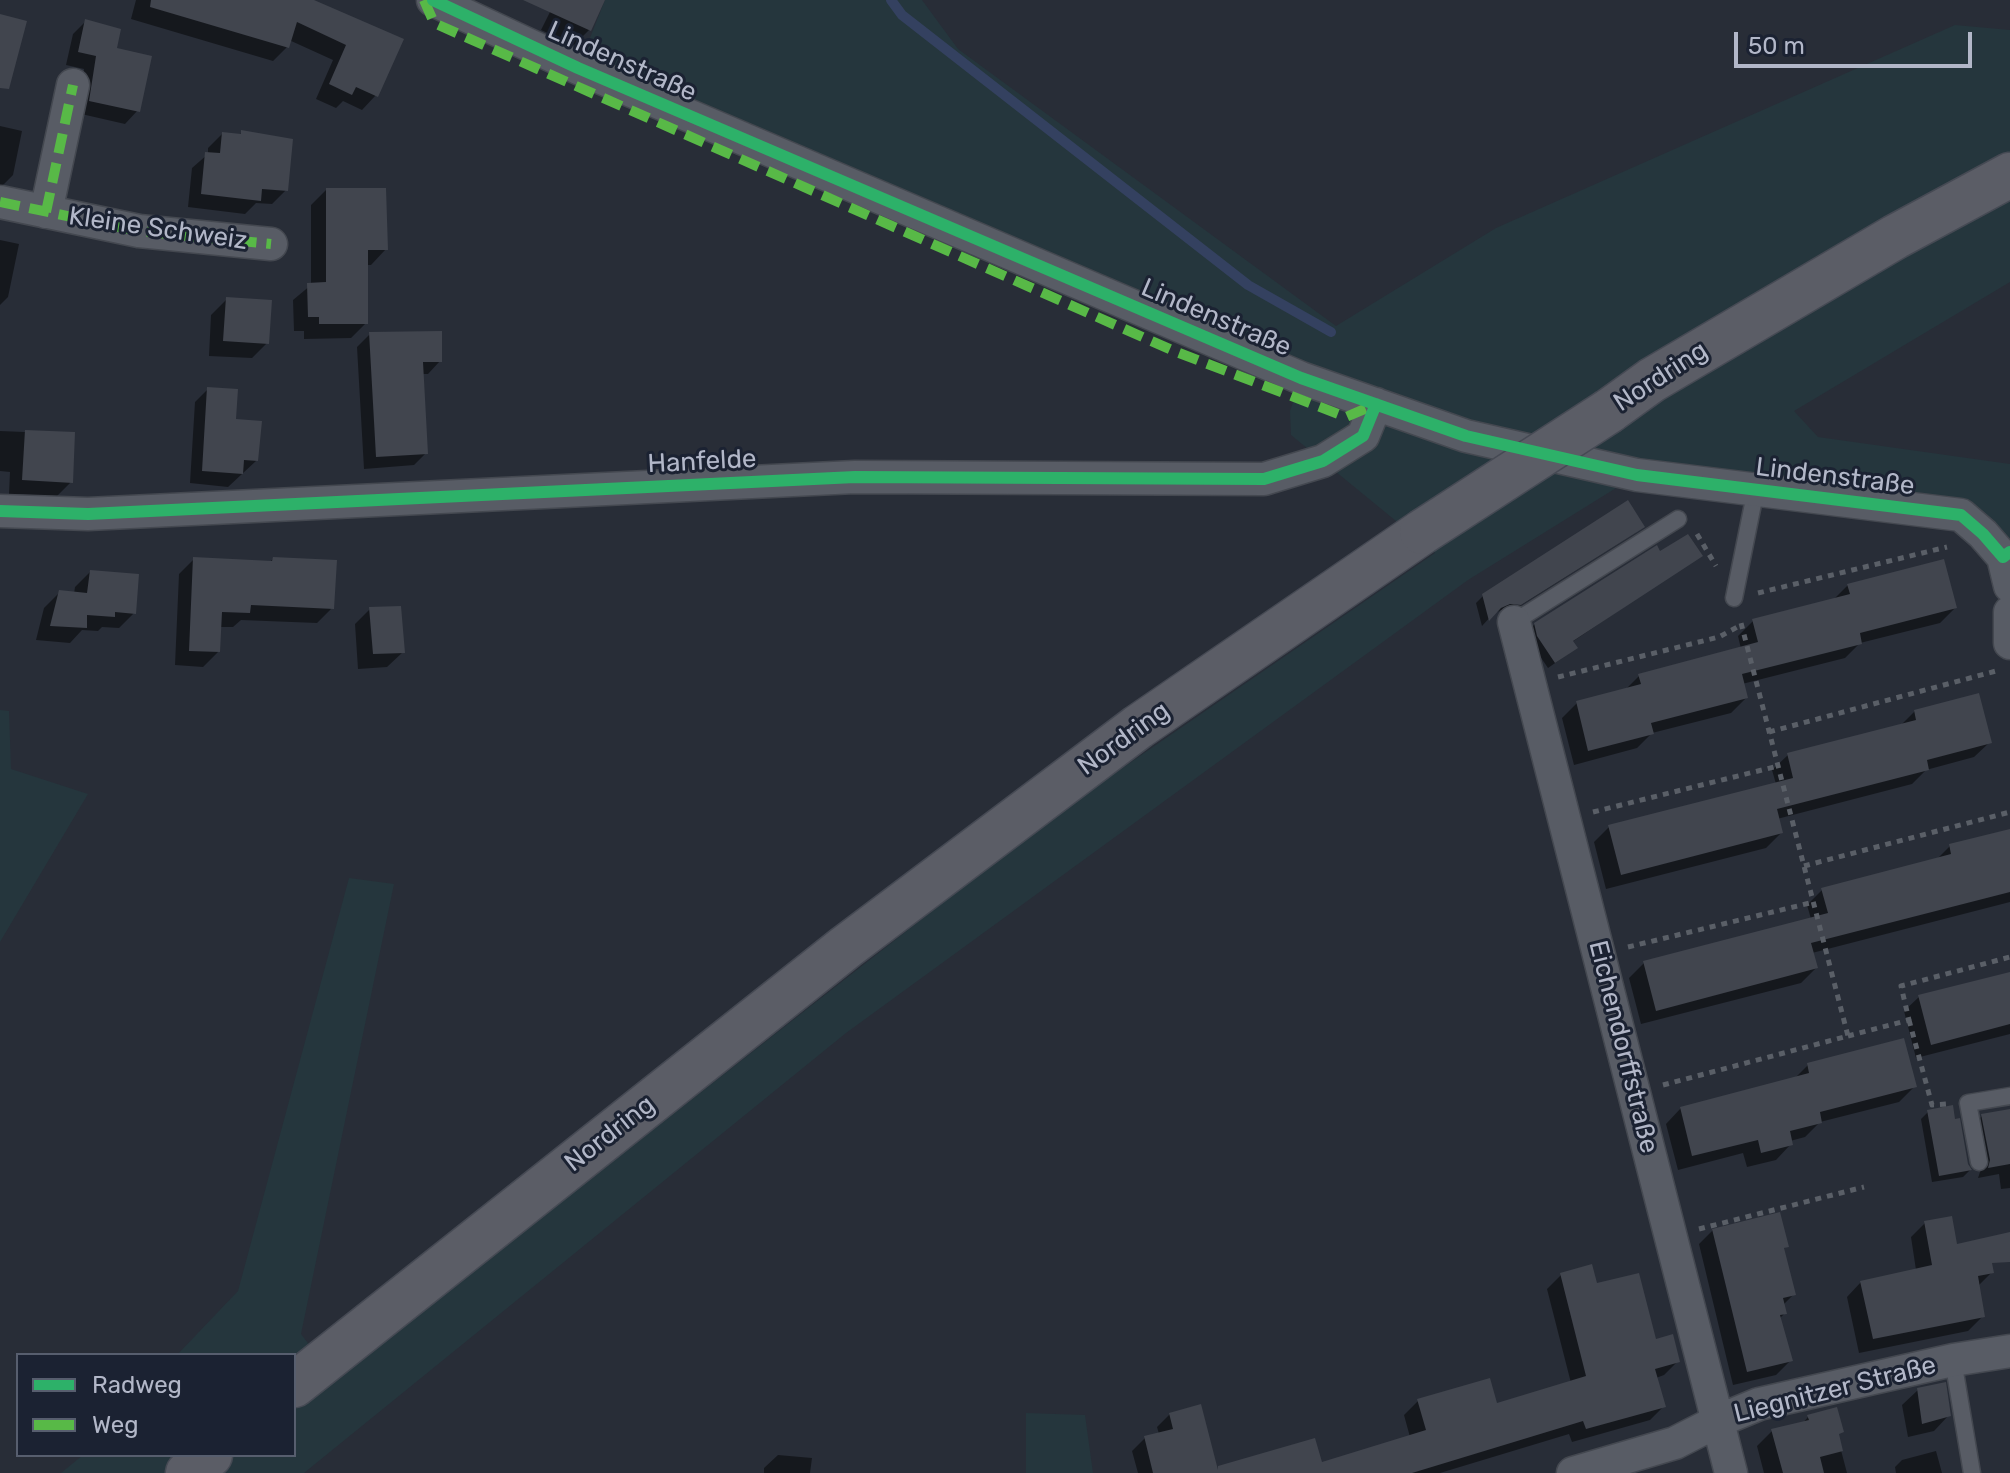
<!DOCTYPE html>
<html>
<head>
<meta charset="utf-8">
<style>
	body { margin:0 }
	#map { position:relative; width:2010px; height:1473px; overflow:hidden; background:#282d37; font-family:Rubik,sans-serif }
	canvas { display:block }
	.legend { position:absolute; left:16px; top:1353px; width:280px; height:104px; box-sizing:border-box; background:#1b2232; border:2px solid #575e6e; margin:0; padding:10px 14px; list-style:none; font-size:24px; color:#b2b7c8 }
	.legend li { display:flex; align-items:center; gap:16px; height:40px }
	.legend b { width:40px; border:2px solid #575e6e }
	.scale { position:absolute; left:1734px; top:32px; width:238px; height:36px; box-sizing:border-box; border:4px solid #b2b7c8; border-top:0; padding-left:10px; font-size:24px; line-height:28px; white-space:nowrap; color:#b2b7c8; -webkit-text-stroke:6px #1b2232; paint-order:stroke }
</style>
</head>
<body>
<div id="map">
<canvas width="2010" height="1473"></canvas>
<ul class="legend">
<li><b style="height:10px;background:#2db169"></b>Radweg</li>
<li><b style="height:10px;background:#58b947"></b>Weg</li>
</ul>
<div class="scale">50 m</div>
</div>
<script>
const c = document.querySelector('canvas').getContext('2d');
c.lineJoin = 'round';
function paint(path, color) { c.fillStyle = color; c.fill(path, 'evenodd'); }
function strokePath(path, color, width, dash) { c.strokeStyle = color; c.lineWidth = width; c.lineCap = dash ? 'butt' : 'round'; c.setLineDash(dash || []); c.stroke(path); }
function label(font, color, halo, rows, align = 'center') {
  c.font = font + ' Rubik,sans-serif'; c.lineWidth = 6; c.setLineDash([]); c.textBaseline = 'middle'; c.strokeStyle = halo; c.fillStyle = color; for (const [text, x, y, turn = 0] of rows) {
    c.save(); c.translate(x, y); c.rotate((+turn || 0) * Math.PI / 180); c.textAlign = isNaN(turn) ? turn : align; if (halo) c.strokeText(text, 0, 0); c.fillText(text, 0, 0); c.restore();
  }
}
paint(new Path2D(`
	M 605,0 L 922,0 L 958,49 L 1336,326 L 1496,228 L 1955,25 L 2010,30 L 2010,282 L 1794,411 L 1818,437 L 2010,464 L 2010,552 L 1983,534 L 1637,475 L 1468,580 L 846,1033 L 304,1473 L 61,1473 L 83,1455 L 294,1455 L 294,1355 L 177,1355 L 238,1291 L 349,878 L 394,884 L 301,1334 L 335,1379 L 1057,813 L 1435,553 L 1291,435 L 1290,411 L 1301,378 L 578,68 Z
	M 0,710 L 9,711 L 11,769 L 88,794 L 0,942 Z
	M 1026,1413 L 1085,1415 L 1093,1473 L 1026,1473 Z`), '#25363d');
paint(new Path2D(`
	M 136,0 L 310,0 L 402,40 L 376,95 L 362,110 L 343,101 L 336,108 L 316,99 L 333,60 L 289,40 L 287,47 L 273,61 L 131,19 Z
	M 556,0 L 593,0 L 589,30 L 574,45 L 541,30 Z
	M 86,21 L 114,50 L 138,110 L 125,124 L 77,113 L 84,69 L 66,65 L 73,34 Z
	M 0,126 L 22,131 L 13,175 L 0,188 Z
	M 242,132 L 286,190 L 272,204 L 256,203 L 245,214 L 188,207 L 192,168 L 208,154 L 208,148 L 222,134 L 239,136 Z
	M 326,190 L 386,249 L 371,265 L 366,265 L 366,323 L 351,338 L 304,339 L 304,331 L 294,331 L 293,300 L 311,285 L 311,205 Z
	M 0,240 L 19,244 L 8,297 L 0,305 Z
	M 226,300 L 267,343 L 252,358 L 209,356 L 211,315 Z
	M 370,334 L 440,361 L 428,374 L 421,374 L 426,453 L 414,465 L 364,469 L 357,347 Z
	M 208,389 L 234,421 L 256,461 L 228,487 L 190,483 L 195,402 Z
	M 0,431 L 73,434 L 71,482 L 57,496 L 9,494 L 10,472 L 0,471 Z
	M 1642,526 L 1635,533 L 1512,611 L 1501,610 L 1493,614 L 1482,626 L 1476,603 L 1483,596 Z
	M 1660,554 L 1700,556 L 1572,642 L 1568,654 L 1548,668 L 1531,643 L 1528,631 L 1535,624 Z
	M 194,559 L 269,563 L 273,559 L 332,608 L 317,623 L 241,620 L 233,627 L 219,627 L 218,652 L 203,667 L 175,665 L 179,574 Z
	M 90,572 L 134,613 L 119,628 L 102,627 L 98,631 L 82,630 L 70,643 L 36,640 L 44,608 L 60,592 L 74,594 L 75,587 Z
	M 1848,585 L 1955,608 L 1940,623 L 1860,643 L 1845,658 L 1742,684 L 1746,698 L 1731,713 L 1652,733 L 1637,748 L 1574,765 L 1562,718 L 1577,703 L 1624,691 L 1639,676 L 1741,649 L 1738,636 L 1753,621 L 1833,600 Z
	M 370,609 L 403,652 L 387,667 L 358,669 L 355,624 Z
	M 1915,711 L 1990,742 L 1974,757 L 1926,770 L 1912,784 L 1777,819 L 1781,833 L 1766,848 L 1606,889 L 1594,842 L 1609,827 L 1776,784 L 1772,770 L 1788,755 L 1900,726 Z
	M 2010,831 L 2010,902 L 1812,953 L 1816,968 L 1801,983 L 1641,1024 L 1629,978 L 1644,963 L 1811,919 L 1807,905 L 1822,890 L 1935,861 L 1950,846 Z
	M 2010,973 L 2010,1034 L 1916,1058 L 1904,1011 L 1919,997 Z
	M 1808,1065 L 1914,1087 L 1899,1102 L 1820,1122 L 1805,1137 L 1790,1141 L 1791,1144 L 1776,1160 L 1747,1167 L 1743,1153 L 1678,1170 L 1666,1124 L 1681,1108 L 1793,1080 Z
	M 2010,1111 L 2010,1188 L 2001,1189 L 1999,1174 L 1978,1178 L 1980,1172 L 1971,1127 L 1982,1116 Z
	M 1928,1112 L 1970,1170 L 1963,1177 L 1932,1182 L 1921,1119 Z
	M 1925,1223 L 1992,1272 L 1978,1286 L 1983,1316 L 1968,1331 L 1859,1353 L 1847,1297 L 1861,1282 L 1916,1270 L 1911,1237 Z
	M 1713,1230 L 1787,1246 L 1782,1250 L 1794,1294 L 1783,1305 L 1785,1313 L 1779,1319 L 1790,1361 L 1776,1375 L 1733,1385 L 1699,1244 Z
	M 1561,1275 L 1596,1286 L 1678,1361 L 1664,1375 L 1656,1378 L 1664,1406 L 1650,1420 L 1572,1442 L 1569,1434 L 1440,1473 L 1249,1473 L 1321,1464 L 1410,1437 L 1404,1415 L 1418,1401 L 1496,1405 L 1571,1383 L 1547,1289 Z
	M 1918,1390 L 1949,1415 L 1934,1431 L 1908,1437 L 1902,1405 Z
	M 1170,1414 L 1201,1473 L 1138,1473 L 1132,1451 L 1145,1438 L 1159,1434 L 1157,1427 Z
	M 1808,1417 L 1837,1435 L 1847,1473 L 1764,1473 L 1757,1446 L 1772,1431 L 1802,1424 Z
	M 1936,1451 L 1942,1473 L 1896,1473 L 1895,1467 L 1902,1460 Z
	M 778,1455 L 812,1458 L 810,1473 L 764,1473 L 764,1468 Z`), '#0007');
strokePath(new Path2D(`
	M 891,0 L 902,15 L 1248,285 L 1331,332`), '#344160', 10);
paint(new Path2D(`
	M 151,0 L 314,0 L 404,39 L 378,97 L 356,87 L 352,95 L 329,84 L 346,45 L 297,22 L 289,48 L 150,7 Z
	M 523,0 L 605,0 L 591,31 Z
	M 0,14 L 27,21 L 9,89 L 0,88 Z
	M 85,19 L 121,29 L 117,48 L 152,56 L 140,112 L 89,101 L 96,56 L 78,52 Z
	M 241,130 L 293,139 L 288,191 L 262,189 L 261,201 L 201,194 L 205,152 L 220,153 L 222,132 L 241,134 Z
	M 326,188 L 386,188 L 388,250 L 368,250 L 368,324 L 319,324 L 319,317 L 308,317 L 307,283 L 326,282 Z
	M 226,297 L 272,300 L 269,344 L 223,341 Z
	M 442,331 L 442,362 L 423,362 L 428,454 L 376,457 L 369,332 Z
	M 207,387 L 238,389 L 236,419 L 262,421 L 258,461 L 244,460 L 243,474 L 202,471 Z
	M 25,430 L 75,432 L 73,483 L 22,480 Z
	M 1628,500 L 1645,527 L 1521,605 L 1510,604 L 1501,608 L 1489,621 L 1482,594 Z
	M 1688,534 L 1703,556 L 1573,641 L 1578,648 L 1555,663 L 1537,636 L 1534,623 L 1657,545 L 1660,551 Z
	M 193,557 L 272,561 L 273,557 L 337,560 L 334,609 L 251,605 L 250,613 L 222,612 L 220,652 L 189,651 Z
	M 1944,559 L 1957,608 L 1860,633 L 1862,644 L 1742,674 L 1748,698 L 1651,723 L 1654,734 L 1588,751 L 1576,701 L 1641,684 L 1638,674 L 1758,642 L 1752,619 L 1850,594 L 1847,584 Z
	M 90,570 L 139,574 L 136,614 L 115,612 L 115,617 L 87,615 L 87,628 L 50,626 L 59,590 L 87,593 Z
	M 401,606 L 405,653 L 373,654 L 369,607 Z
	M 1979,693 L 1992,743 L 1927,760 L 1929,770 L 1777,809 L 1783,833 L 1621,875 L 1608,825 L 1793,778 L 1787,753 L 1916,720 L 1914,710 Z
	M 2010,829 L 2010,892 L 1811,943 L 1818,968 L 1656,1011 L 1643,961 L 1828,913 L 1821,888 L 1951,854 L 1949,844 Z
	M 2010,972 L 2010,1024 L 1931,1045 L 1918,995 Z
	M 1904,1038 L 1917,1087 L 1820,1112 L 1822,1123 L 1790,1131 L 1793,1145 L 1761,1153 L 1758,1140 L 1692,1156 L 1680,1107 L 1809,1073 L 1807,1063 Z
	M 1953,1105 L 1955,1119 L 1960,1118 L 1968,1164 L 1972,1170 L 1939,1176 L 1927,1110 Z
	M 2010,1109 L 2010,1164 L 1988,1168 L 1990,1160 L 1981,1114 Z
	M 1780,1212 L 1789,1247 L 1784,1248 L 1796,1295 L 1783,1298 L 1787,1314 L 1780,1315 L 1793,1361 L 1747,1372 L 1712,1229 Z
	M 1952,1216 L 1957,1244 L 2010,1232 L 2010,1262 L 1992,1263 L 1994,1273 L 1978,1276 L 1985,1317 L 1873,1339 L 1860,1281 L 1932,1265 L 1924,1221 Z
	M 1592,1264 L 1597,1283 L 1639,1273 L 1656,1339 L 1673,1334 L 1680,1362 L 1655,1369 L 1666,1407 L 1586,1429 L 1583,1421 L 1412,1473 L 1153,1473 L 1144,1436 L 1173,1429 L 1169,1413 L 1201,1404 L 1218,1470 L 1218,1466 L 1315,1438 L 1322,1462 L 1426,1430 L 1417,1399 L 1490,1378 L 1497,1403 L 1586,1376 L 1560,1273 Z
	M 1946,1382 L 1951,1416 L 1922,1424 L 1917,1388 Z
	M 1837,1407 L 1844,1432 L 1839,1434 L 1843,1451 L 1820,1457 L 1824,1473 L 1783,1473 L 1771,1429 L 1809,1420 L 1807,1415 Z`), '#41454e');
const service = new Path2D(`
	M 1734,598 L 1756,489
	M 1514,622 L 1678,519
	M 1979,1162 L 1968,1103 L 2010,1096
	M 1953,1360 L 1972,1473`);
const minor = new Path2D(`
	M 433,0 L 578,68 L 1301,378 L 1466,436 L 1637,475 L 1961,515 L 1983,534 L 2003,557 L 2010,586
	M 0,202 L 139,231 L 271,244
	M 46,212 L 73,85
	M 0,511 L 88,514 L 855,477 L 1264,479 L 1323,461 L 1363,436 L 1376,404
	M 2010,612 L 2010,643
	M 1514,622 L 1731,1473
	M 1573,1473 L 1675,1443 L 1718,1421 L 1759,1404 L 1953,1360 L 2010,1351`);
const primary = new Path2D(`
	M 1609,411 L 1652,380 L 1895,237 L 2010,175
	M 294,1385 L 846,947 L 1138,727 L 1422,532
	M 188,1473 L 210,1455`);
strokePath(service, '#444850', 19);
strokePath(minor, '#444850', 35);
strokePath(primary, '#464a54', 47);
strokePath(new Path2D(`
	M 1697,534 L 1716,566
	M 1758,593 L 1947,547
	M 1558,677 L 1719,637 L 1741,625
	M 1769,732 L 1996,671
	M 1593,812 L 1778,766
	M 1804,866 L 2010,812
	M 1628,947 L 1814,902
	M 1909,1020 L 1932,1105 L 1947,1104
	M 1848,1036 L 1909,1020 L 1901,986 L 2010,957
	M 1663,1085 L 1848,1036 L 1740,619
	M 1699,1229 L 1864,1187`), '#5a5f67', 5, [6, 6]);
strokePath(service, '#585c65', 16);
strokePath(minor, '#585c65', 32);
strokePath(primary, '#5b5d66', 44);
const primaryBridge = new Path2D(`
	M 1422,532 L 1609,411`);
strokePath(primaryBridge, '#464a54', 47, []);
strokePath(primaryBridge, '#5b5d66', 44);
strokePath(new Path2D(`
	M 424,0 L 434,23 L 1174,351 L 1346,417 L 1376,404
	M 0,202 L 139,231 L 271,244
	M 46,212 L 73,85`), '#58b947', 10, [20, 10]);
strokePath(new Path2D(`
	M 433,0 L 578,68 L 1301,378 L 1466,436 L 1637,475 L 1961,515 L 1983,534 L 2003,557 L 2010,552
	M 0,511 L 88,514 L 855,477 L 1264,479 L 1323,461 L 1363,436 L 1376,404`), '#2db169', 12);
label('26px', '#b2b7c8', '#1b2232', [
	["Lindenstraße",622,62,24],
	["Kleine Schweiz",158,229,8],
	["Lindenstraße",1216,318,23],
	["Nordring",1661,377,-33],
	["Hanfelde",702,462,-3],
	["Lindenstraße",1835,477,7],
	["Nordring",1124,739,-36],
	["Eichendorffstraße",1623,1047,76],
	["Nordring",610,1134,-38],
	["Liegnitzer Straße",1835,1390,-14]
]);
</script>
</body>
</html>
